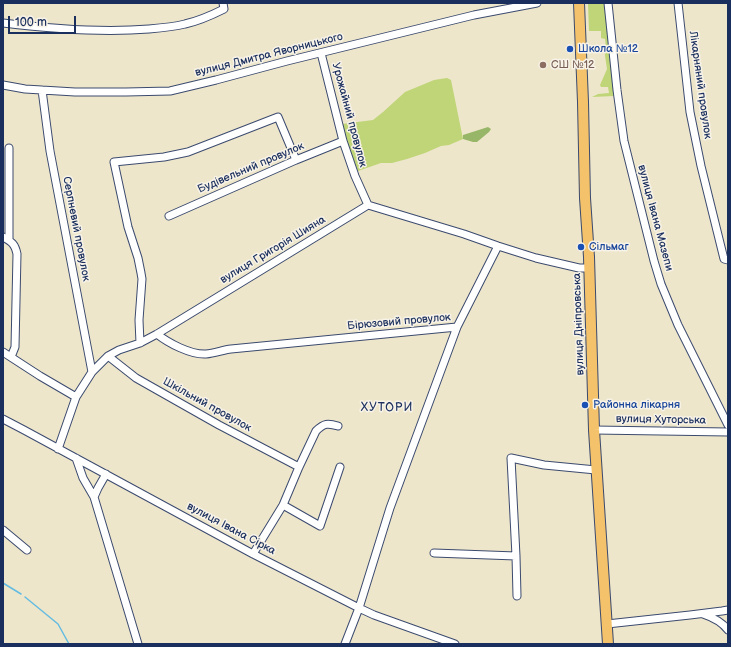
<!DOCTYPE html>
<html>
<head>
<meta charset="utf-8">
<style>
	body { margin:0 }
	#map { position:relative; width:731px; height:647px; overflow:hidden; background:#eee6cb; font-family:"Balsamiq Sans",sans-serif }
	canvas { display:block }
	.frame { position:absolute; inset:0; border:4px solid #1b2f5e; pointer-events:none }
	.scale { position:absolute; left:8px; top:16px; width:68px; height:18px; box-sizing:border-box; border:2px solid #1b2f5e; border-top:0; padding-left:5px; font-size:12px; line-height:14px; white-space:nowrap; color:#1b2f5e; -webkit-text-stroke:3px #f7f3e8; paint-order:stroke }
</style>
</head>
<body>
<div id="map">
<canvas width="731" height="647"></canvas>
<div class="frame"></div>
<div class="scale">100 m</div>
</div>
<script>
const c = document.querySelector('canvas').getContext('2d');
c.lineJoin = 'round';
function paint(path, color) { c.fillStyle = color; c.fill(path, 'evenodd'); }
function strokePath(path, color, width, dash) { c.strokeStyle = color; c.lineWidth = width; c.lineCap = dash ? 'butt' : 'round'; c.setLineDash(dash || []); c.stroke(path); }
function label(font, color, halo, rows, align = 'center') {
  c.font = font + ' "Balsamiq Sans",sans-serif'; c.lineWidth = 3; c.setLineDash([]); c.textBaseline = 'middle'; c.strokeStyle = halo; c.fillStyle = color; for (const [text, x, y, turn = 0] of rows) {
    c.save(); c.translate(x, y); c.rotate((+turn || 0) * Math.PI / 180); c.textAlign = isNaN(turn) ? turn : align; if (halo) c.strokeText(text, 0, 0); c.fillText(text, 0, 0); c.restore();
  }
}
paint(new Path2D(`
	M 588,4 L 604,4 L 606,10 L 614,96 L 592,97 L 598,94 L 609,93 L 608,87 L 601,87 L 600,85 L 607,69 L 604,49 L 606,49 L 605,39 L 601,38 L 601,31 L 589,31 Z
	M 447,78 L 451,80 L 463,139 L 449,145 L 441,146 L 425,153 L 407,159 L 392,163 L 381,163 L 358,171 L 345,142 L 342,124 L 373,120 L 383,112 L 405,92 L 434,80 Z`), '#bfd578');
paint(new Path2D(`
	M 488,127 L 491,129 L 489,132 L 477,142 L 473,142 L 463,139 L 463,135 Z`), '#97b668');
strokePath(new Path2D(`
	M 3,583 L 21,594
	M 25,597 L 58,624 L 69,644`), '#64bce1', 1.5);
const minor = new Path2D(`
	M 608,3 L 617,90 L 624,141 L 654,261 L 661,284 L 678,325 L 728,425
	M 678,3 L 690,112 L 701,166 L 724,259 L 728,260
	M 3,23 C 52,29 100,33 149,29 C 161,28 173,27 185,24 C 199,21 212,15 224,9 L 223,3
	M 321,53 L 343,141 L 355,176 L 368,205
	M 3,85 L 25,89 L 75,92 L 126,92 L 170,91 L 216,80 L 287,61 L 474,15 L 537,3
	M 42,90 L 50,151 L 92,372
	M 9,148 L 9,240
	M 169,216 L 296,160 L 343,141
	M 3,237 C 12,242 15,244 17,254 L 15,347 L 11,357
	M 457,327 L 498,246
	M 157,334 C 168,343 191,355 206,354 C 215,353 223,350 231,349 L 457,327 L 390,508 L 359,608 L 345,644
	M 140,343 L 139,320 L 142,279 L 141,273 L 138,258 L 128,227 L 114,162 L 164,157 L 188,152 L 278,117 L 296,160
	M 3,352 L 40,376 L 76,397 L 92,372 L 108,356 L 119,350 L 140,343 L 157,334 L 368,205 L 464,234 L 498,246 L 536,258 L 579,268 L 589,268
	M 108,356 L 136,378 L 219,425 L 299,467
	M 3,419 L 24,430 L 253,554 L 359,608 L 374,615 L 455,644
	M 594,430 L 728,432
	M 58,449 L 76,397
	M 76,458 L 83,478 L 94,497 L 138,644
	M 94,497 L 98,488 L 106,474
	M 283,505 L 320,526 L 340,467
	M 3,530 L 27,550
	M 434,553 L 516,556 L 517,596
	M 253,554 L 283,505 L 299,467 L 316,431 C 324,423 328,423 338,426
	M 516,556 L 511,458 L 544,465 L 596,470
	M 703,614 C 712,617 722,622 728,630
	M 607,624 L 690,615 L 722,611 L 728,610`);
const highway = new Path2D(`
	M 579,3 L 583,102 L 585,198 L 589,257 L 594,430 L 608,644`);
strokePath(minor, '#3b4a6e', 9);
strokePath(highway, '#3b4a6e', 12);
strokePath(minor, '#fff', 7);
strokePath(highway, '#f3c26a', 10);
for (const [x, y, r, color] of [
	[570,49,4,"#1a4fb4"],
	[543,65,4,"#8d6e63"],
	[581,247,4,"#1a4fb4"],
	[585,405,4,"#1a4fb4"]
]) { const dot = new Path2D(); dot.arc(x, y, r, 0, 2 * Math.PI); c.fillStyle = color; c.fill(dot); strokePath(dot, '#f7f3e8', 1.5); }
label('11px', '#164399', '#f7f3e8', [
	["Школа №12",578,49],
	["Сільмаг",589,247],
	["Районна лікарня",593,405]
], 'left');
label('11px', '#1b2f5e', '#f7f3e8', [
	["вулиця Дмитра Яворницького",269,55,-14],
	["Лікарняний провулок",700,85,82],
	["Урожайний провулок",349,115,75],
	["Будівельний провулок",251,168,-23],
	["вулиця Івана Мазепи",655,218,75],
	["Серпневий провулок",76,229,79],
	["вулиця Григорія Шияна",273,250,-31],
	["Бірюзовий провулок",399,322,-5],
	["вулиця Дніпровська",579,324,-92],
	["Шкільний провулок",207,405,29],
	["вулиця Хуторська",661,420,1],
	["вулиця Івана Сірка",231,529,28]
]);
label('11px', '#785e54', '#f7f3e8', [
	["СШ №12",551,65]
], 'left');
c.letterSpacing = '1px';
label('12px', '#1b2f5e', '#f7f3e8', [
	["ХУТОРИ",387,408]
]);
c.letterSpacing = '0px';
</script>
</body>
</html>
